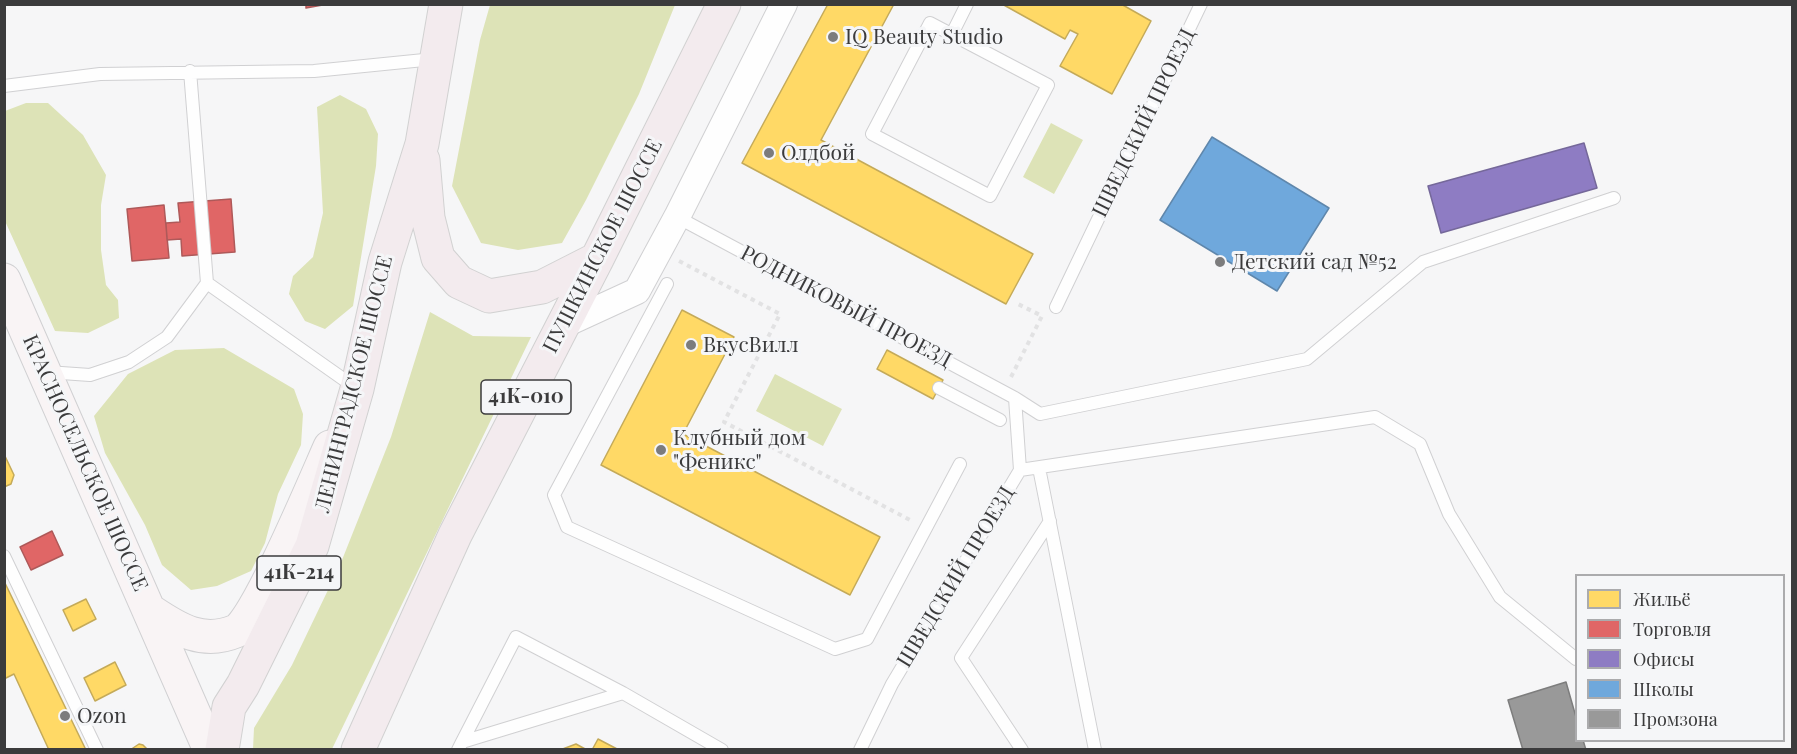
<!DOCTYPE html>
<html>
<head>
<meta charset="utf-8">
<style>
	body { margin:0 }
	#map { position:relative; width:1797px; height:754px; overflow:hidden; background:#f6f6f7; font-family:"Playfair Display",serif }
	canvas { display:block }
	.frame { position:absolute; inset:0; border:6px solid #3b3b3c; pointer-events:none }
	.legend { position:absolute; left:1575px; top:574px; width:210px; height:168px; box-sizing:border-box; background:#f5f6f8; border:2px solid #ababad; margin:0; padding:8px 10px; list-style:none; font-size:18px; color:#3b3b3c }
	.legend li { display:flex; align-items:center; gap:12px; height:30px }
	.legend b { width:30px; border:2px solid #ababad }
</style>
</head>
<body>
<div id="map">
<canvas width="1797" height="754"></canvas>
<div class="frame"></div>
<ul class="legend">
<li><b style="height:16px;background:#ffd966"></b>Жильё</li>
<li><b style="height:16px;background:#e06666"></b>Торговля</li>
<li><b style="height:16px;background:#8e7cc3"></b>Офисы</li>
<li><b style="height:16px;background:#6fa8dc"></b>Школы</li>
<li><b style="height:16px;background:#999"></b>Промзона</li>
</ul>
</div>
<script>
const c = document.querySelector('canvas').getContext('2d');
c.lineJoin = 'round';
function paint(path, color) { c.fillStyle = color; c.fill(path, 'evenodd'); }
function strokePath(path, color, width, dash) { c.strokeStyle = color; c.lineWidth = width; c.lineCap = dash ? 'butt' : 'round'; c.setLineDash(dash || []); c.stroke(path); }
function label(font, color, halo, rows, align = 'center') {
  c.font = font + ' "Playfair Display",serif'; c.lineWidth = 6; c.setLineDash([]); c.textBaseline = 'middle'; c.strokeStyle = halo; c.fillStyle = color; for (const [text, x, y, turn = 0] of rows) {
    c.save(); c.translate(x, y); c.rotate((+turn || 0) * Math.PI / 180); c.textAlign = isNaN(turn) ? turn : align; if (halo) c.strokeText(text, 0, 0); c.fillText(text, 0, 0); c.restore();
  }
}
paint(new Path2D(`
	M 490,5 L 675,5 L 639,94 L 586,200 L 562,243 L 518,250 L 481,243 L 452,186 L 480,40 Z
	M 340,95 L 366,109 L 378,134 L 376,166 L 353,306 L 325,329 L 305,321 L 289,294 L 293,276 L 313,257 L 323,213 L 317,107 Z
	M 26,103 L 48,103 L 83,135 L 106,175 L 101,205 L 101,250 L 106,285 L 118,300 L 119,318 L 88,333 L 55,331 L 5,221 L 5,111 Z
	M 1051,123 L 1083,140 L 1054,194 L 1023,177 Z
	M 430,312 L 473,336 L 531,337 L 332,749 L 253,749 L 254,728 L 292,665 L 340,565 L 391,437 Z
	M 224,348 L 294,389 L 303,414 L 301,445 L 278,494 L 265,543 L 251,571 L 217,586 L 191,590 L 162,565 L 145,525 L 105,453 L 94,416 L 128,374 L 175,350 Z
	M 775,374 L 842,409 L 823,446 L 756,411 Z`), '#dde3b7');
const homes = new Path2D(`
	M 828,4 L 894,4 L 821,140 L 1033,254 L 1006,304 L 742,163 Z
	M 1002,4 L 1121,4 L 1151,21 L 1112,94 L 1060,66 L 1078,34 L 1070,30 L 1065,39 Z
	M 682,310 L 734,337 L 683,434 L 880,537 L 850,595 L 601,465 Z
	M 887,350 L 943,380 L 933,399 L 877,369 Z
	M 4,454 L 14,475 L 11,484 L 4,487 Z
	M 4,581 L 86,750 L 49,750 L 14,674 L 4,679 Z
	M 86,599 L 96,619 L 73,631 L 63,610 Z
	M 115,662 L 126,685 L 95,701 L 84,678 Z
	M 598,739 L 619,750 L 592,750 Z
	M 139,744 L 143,745 L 148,750 L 130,750 Z
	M 576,744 L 587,750 L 560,750 Z`);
paint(homes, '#ffd966');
strokePath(homes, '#c4aa59', 1.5);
const shops = new Path2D(`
	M 306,4 L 328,4 L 306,8 Z
	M 231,199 L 235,252 L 182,256 L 181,239 L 167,240 L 166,223 L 180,222 L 178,203 Z
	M 164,205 L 169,258 L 132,261 L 127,209 Z
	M 52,531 L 63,555 L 31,570 L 20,547 Z`);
paint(shops, '#e06666');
strokePath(shops, '#ae5959', 1.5);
const offices = new Path2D(`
	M 1584,143 L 1597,188 L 1441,233 L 1428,186 Z`);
paint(offices, '#8e7cc3');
strokePath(offices, '#75689a', 1.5);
const schools = new Path2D(`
	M 1212,137 L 1329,208 L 1277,291 L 1160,220 Z`);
paint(schools, '#6fa8dc');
strokePath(schools, '#5f87ac', 1.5);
const industry = new Path2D(`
	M 1566,682 L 1576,717 L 1576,740 L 1583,740 L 1586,750 L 1523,750 L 1508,700 Z`);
paint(industry, '#999');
strokePath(industry, '#7d7d7d', 1.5);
const lane = new Path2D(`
	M 930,23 L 1048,85 L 990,196 L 872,134 Z
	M 952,34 L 967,4
	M 4,86 L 100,74 L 314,71 L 434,59
	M 677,217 L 1015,398 L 1040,414 L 1307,359 L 1423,262 L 1614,198
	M 207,283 L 356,388
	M 667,284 L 554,495 L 567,527 L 835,649 L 867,639 L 960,464
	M 1056,307 L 1201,4
	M 47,372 L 90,375 L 129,362 L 167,337 L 207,283 L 190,71
	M 939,388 L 1000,420
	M 1039,468 L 1095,750
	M 1020,470 L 1375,417 L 1420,444 L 1449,514 L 1500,597 L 1576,659
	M 4,556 L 97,750
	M 462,742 L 516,637 L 623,693
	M 458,750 L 462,742 L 623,693 L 722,750
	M 860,750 L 892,684 L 1020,470 L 1015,398
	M 1022,750 L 961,658 L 1050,521`);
const street = new Path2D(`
	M 563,325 L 637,291 L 677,217 L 784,4`);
const secondary = new Path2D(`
	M 4,280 L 210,750
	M 152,612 C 179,630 203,645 236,631 C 256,622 317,476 330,447`);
const primary = new Path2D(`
	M 423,160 L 428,218 L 438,258 L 459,282 L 489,296 L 542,287 L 597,259
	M 222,750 L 229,707 L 243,685 L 312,546 L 357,389 L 385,262 L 422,144 L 446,4
	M 358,750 L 455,535 L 597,259 L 724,4`);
strokePath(lane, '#d0d0d2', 14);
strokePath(street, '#d0d0d2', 28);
strokePath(secondary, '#d0d0d2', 35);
strokePath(primary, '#d1d1d1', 35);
strokePath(new Path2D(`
	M 679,261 L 780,314 L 724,422 L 912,521
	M 1011,377 L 1042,316 L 1016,303`), '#e2e2e3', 4, [4.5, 4.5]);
strokePath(lane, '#fefefe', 12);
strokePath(street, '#fefefe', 26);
strokePath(secondary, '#f9f4f5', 33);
strokePath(primary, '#f3ebee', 33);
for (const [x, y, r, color] of [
	[833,37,6,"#7c7c7d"],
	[769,153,6,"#7c7c7d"],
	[1220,262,6,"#7c7c7d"],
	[691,345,6,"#7c7c7d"],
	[661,450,6,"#7c7c7d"],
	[65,716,6,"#7c7c7d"]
]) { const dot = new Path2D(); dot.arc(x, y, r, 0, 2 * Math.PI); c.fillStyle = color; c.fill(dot); strokePath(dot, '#f5f6f8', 2); }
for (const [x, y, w] of [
	[526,397,90],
	[299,573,84]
]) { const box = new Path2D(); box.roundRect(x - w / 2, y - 17, w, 34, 4.5); c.fillStyle = '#f5f6f8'; c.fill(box); strokePath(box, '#3b3b3c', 1.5); }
label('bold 20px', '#3b3b3c', null, [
	["41К-010",526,397],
	["41К-214",299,573]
]);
label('21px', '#3b3b3c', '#f5f6f8', [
	["IQ Beauty Studio",845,37],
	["Олдбой",781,153],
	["Детский сад №52",1232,262],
	["ВкусВилл",703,345],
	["Клубный дом",673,438],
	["\"Феникс\"",673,462],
	["Ozon",77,716]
], 'left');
label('21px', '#3b3b3c', '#f5f6f8', [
	["ШВЕДСКИЙ ПРОЕЗД",1144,123,-64],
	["ПУШКИНСКОЕ ШОССЕ",603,246,-63],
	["РОДНИКОВЫЙ ПРОЕЗД",846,307,28],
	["ЛЕНИНГРАДСКОЕ ШОССЕ",354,384,-76],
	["КРАСНОСЕЛЬСКОЕ ШОССЕ",85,463,66],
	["ШВЕДСКИЙ ПРОЕЗД",956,577,-59]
]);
</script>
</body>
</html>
